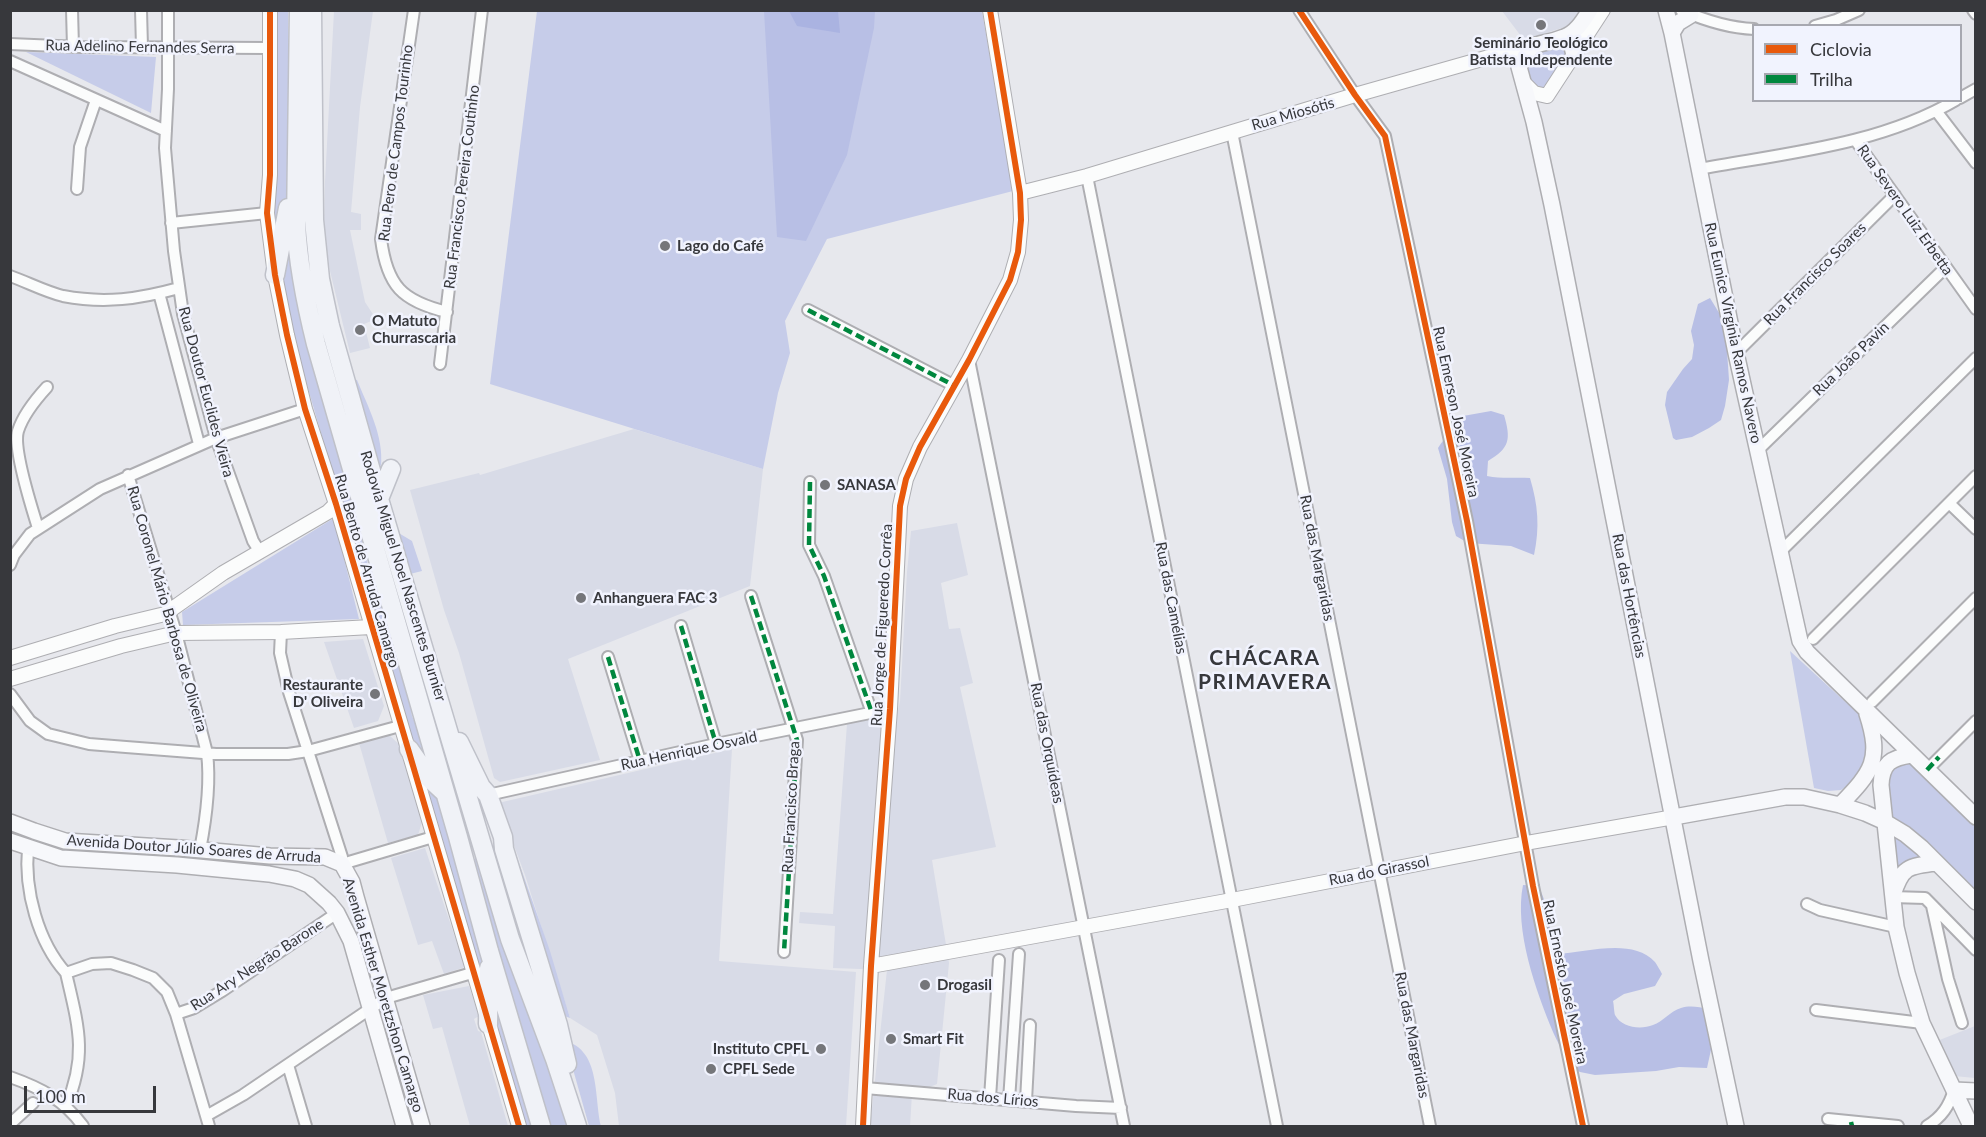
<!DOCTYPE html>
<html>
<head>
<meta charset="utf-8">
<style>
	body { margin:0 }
	#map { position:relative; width:1986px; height:1137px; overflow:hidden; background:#e7e8ed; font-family:Lato,sans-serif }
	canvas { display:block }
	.frame { position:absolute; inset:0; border:12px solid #37383c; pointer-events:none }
	.legend { position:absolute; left:1752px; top:24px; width:210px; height:78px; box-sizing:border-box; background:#f1f3fe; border:2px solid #a7a8b0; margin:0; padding:8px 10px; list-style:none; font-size:18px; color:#37383c }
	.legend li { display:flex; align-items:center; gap:12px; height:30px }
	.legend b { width:30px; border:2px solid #a7a8b0 }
	.scale { position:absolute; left:24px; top:1086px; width:132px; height:27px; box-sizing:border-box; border:3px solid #37383c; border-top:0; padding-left:8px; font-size:18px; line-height:21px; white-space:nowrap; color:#37383c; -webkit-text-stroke:4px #f1f3fe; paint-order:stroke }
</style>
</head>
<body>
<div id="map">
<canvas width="1986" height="1137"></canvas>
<div class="frame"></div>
<ul class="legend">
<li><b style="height:8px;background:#e8590c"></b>Ciclovia</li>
<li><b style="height:8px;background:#00873e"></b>Trilha</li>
</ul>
<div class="scale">100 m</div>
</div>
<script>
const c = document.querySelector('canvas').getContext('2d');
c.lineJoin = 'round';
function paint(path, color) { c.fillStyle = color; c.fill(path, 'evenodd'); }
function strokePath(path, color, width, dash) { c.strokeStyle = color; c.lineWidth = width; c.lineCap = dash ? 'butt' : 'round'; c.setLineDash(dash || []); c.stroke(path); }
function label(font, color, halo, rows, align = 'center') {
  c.font = font + ' Lato,sans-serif'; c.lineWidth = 5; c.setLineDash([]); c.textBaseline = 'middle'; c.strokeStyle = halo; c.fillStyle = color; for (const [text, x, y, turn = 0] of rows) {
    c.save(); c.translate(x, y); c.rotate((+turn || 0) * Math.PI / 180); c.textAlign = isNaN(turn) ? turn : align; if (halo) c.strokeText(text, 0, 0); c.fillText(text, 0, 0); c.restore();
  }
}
paint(new Path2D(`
	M 334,11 L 373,11 L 360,107 L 351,212 L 361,214 L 361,230 L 350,230 L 365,302 L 376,319 L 364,324 L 370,348 L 350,353 L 330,271 L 324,229 L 325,182 Z
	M 1502,11 L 1582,11 L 1571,23 L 1565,27 L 1524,40 Z
	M 634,429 L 763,469 L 750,586 L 568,659 L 600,760 L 500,782 L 494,778 L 459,653 L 444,610 L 410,490 L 479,473 L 480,475 Z
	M 957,523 L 968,575 L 941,583 L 949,629 L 960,628 L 973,683 L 960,687 L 996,847 L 932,860 L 949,963 L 937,1084 L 912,1094 L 910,1126 L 870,1126 L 887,970 L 833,968 L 835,926 L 799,923 L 800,912 L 833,914 L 847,724 L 897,715 L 900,701 L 907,572 L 911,531 Z
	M 363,639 L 384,706 L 378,721 L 354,728 L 324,642 Z
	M 388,734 L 403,748 L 423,819 L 418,835 L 388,843 L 359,743 Z
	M 732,749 L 719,961 L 856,972 L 846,1126 L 619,1126 L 615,1093 L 597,1035 L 570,1018 L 525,875 L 498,803 Z
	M 425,848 L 465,967 L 444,974 L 432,941 L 418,945 L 391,858 Z
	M 469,986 L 479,1016 L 474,1019 L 478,1031 L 481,1032 L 508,1126 L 470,1126 L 442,1027 L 433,1029 L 423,995 Z
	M 1975,1026 L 1975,1078 L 1954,1076 L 1937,1041 Z`), '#d8dbe7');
paint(new Path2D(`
	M 274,11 L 288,11 L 290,187 L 285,208 L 275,227 Z
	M 537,11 L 982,11 L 1013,191 L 827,239 L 785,321 L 790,353 L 778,393 L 763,469 L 490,384 Z
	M 1560,43 L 1570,50 L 1543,88 L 1536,88 L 1530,83 L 1525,61 L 1531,53 Z
	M 26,52 L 156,57 L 151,113 Z
	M 287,245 L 292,250 L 295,293 L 306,342 L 365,549 L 369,572 L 397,654 L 407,685 L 412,716 L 427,752 L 432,771 L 409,738 L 288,319 L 282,270 Z
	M 353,379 L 357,380 C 368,407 384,436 381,466 L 375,460 Z
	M 334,518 L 359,619 L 183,625 L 182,612 Z
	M 397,532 L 412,541 L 422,571 L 410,574 Z
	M 1790,651 L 1865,720 L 1867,760 L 1853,782 L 1841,790 L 1828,791 L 1814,788 Z
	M 1894,762 L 1910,762 L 1975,827 L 1975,900 L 1894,820 L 1891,810 L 1887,773 Z
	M 426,785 L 438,796 L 485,958 L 486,998 L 441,846 Z
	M 498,803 L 550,951 L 570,1018 L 559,1014 Z
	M 1893,833 L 1921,858 L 1895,872 Z
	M 491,846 L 497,849 L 547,1009 L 531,977 Z
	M 476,857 L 482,873 L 572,1126 L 549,1126 L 474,865 L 474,860 Z
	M 494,987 L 534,1126 L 523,1126 L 493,1025 Z
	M 565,1041 C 601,1050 594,1098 601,1126 L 589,1126 Z`), '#c6cce9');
paint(new Path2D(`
	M 764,11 L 875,11 L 874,28 L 847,155 L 806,241 L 777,237 Z
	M 1710,298 L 1724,321 L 1726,336 L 1729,380 L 1725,406 L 1721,420 L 1709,428 L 1692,437 L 1676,440 L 1673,438 L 1665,405 L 1667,392 L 1683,369 L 1692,359 L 1694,345 L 1691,331 L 1698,304 Z
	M 1491,411 L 1504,415 C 1511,439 1510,448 1488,461 L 1487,476 C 1502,479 1515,477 1530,478 C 1538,505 1540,527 1534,555 L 1511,546 L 1468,543 L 1456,536 L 1452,522 L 1447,479 L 1438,448 C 1445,436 1456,428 1463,416 Z
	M 1523,885 L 1538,886 C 1550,906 1548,932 1557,954 C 1585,953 1632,937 1655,962 C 1657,965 1660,970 1662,974 L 1655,986 L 1624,994 L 1613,1001 C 1614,1005 1614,1012 1615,1015 C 1622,1028 1641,1030 1653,1025 C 1663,1022 1670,1011 1681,1008 C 1690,1005 1699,1007 1708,1009 L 1714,1036 L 1707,1068 L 1679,1067 L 1656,1071 L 1595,1075 L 1580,1072 L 1568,1065 C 1565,1053 1558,1044 1553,1032 C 1536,991 1514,930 1523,885 Z`), '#b8bfe5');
paint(new Path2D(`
	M 789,11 L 838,11 L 840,33 L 797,26 Z`), '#aab3e1');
const minor = new Path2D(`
	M 72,10 L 73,47
	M 141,10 L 142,47
	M 168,10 L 168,89 L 165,148 L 174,251 L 183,314 L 216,438 L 253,541 L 260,552
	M 414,10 L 381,239 C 387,286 402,301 447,312
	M 1299,10 L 1355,95 L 1385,136 L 1467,521 L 1533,886 L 1583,1126
	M 1681,10 C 1704,20 1728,28 1754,29
	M 1973,10 L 1976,14
	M 1815,26 L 1836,20 L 1859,10
	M 10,44 L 81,47 L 269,48
	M 10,61 L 166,131
	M 1960,98 L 1976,89
	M 1937,112 L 1976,163
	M 1232,132 L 1430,1126
	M 1856,141 L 1976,309
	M 1699,169 C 1786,153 1879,145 1956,100
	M 1087,176 L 1277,1126
	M 77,189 L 80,147 L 96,100
	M 171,223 L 267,213
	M 10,276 C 27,282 46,292 63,296 C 105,304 139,299 179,288
	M 159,293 L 199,444
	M 808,310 L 955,386
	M 1736,353 L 1895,195
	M 969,360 L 1124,1126
	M 440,364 L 482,10
	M 1757,451 L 1946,267
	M 128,475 L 176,633 L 207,753 C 211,785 206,819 200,850
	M 810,482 L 809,545 L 824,576 L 872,713
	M 1949,503 L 1976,529
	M 38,528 C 32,509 13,448 18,431 C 23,415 36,399 47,387
	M 1780,552 L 1976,358
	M 10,565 L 14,555 L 30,534 L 100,489 L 216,438 L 305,409
	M 751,596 L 797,740 L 784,952
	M 681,626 L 716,744
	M 281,632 L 280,653 L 289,692 L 342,857 L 342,864 L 433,837
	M 1813,639 L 1976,476
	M 608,657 L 640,761
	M 10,694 L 30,721 L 48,734 L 89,744 L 126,747 L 216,754 L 288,754 L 308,751 L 400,726
	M 1872,702 L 1976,598
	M 1927,770 L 1976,721
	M 488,795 L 716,744 L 890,709
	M 28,848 C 24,890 38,942 66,973 C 78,1025 88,1055 66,1106
	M 1892,897 L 1925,898 L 1976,950
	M 1807,904 L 1820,910 L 1896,927
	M 1932,906 L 1948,979 L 1962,1023
	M 66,973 L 92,964 L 111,963 L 133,970 L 153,978 L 167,992 L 176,1014 L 209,1126
	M 1816,1010 L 1922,1023
	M 176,1014 L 194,1008 L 222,991 L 337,913
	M 288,1065 L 306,1126
	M 10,1077 C 41,1088 64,1100 83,1126
	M 865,1088 L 1076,1106 L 1121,1108
	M 990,1098 L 999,960
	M 1009,1100 L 1019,954
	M 1026,1101 L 1030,1025
	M 206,1116 L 243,1095 L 386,998 L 472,973
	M 1828,1119 L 1898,1126
	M 10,1124 L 33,1103
	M 1927,1126 C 1942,1117 1949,1106 1954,1090`);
const tertiary = new Path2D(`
	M 270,10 L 270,175 L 267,213 L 275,275 L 287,335 L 305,409 L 336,504 L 519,1126
	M 1523,82 L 1534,93 L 1547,96 L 1603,10
	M 1020,193 L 1087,176 L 1355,95 L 1535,44
	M 10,658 L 115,626 L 165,614 L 223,573 L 328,512 L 336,504
	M 10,679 L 121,646 L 176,633 L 281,632 L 371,627
	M 871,966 L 1232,900 L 1526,843 L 1674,817
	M 863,1126 L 871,966 L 890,709 L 900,506 L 906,479 L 920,447 L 969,360 L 1010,280 L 1018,252 L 1021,220 L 1020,193 L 990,10`);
const secondary = new Path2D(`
	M 1590,10 C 1583,21 1576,33 1564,37 C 1537,48 1535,36 1519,67 L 1534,122 L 1552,205 L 1701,961 L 1736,1126
	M 1666,10 L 1672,33 L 1736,353 L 1800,641 L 1807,652 L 1976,817
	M 1672,33 L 1678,23 L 1691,15
	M 1565,37 L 1571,43 L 1574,55
	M 1911,755 C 1891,758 1882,763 1881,785 L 1896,927 L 1907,973 L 1922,1023 L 1971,1126
	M 1840,805 C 1872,772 1882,760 1867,714
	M 1674,817 L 1785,797 L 1804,797 L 1840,805 L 1865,813 L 1885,822 L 1905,834 L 1922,848 L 1976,902
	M 10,822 L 34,831 L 65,841 L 179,848 L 270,856 L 325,857 L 342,864 L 352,882 L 356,897 L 422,1126
	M 10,841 L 61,858 L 177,865 L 269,874 L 295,879 L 309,885 L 329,903 L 337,913 L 351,941 L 404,1126
	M 1893,895 C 1902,867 1908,866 1936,863
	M 1954,1090 L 1976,1091`);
const trunk = new Path2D(`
	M 299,10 L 296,224 C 298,265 306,304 316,344 L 458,837 L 489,951 L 541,1126
	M 312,10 L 314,220 L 320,279 L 330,326 L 379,499 L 510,939 L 555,1059 L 577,1126
	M 275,275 L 288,208
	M 379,499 L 391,469
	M 459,742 L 481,787 L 488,795 L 503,837 L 504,849 L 558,1025 L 567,1064
	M 409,749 L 430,779 L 444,792
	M 488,1024 L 489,968`);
strokePath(minor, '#aeaeb2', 14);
strokePath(tertiary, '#aeaeb2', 16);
strokePath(secondary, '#aeaeb2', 18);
strokePath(trunk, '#bfc1c9', 21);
strokePath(minor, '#fbfcfc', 10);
strokePath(tertiary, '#fbfcfc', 14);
strokePath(secondary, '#f7f8fb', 15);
strokePath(trunk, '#f0f2f7', 18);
strokePath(new Path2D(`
	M 808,310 L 955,386
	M 810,482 L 809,545 L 824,576 L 872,713
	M 751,596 L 797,740 L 784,952
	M 681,626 L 716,744
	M 608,657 L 640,761
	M 1927,770 L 1939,757
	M 1851,1122 L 1852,1126`), '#00873e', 4.5, [9, 4.5]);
strokePath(new Path2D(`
	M 270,10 L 270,175 L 267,213 L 275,275 L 287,335 L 305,409 L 336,504 L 519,1126
	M 1299,10 L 1355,95 L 1385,136 L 1467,521 L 1533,886 L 1583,1126
	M 863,1126 L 871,966 L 890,709 L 900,506 L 906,479 L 920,447 L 969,360 L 1010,280 L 1018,252 L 1021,220 L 1020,193 L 990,10`), '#e8590c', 6);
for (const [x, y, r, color] of [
	[1541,25,6,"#75767a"],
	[665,246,6,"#75767a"],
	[360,330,6,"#75767a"],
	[825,485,6,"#75767a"],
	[581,598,6,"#75767a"],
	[375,694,6,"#75767a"],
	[925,985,6,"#75767a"],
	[891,1039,6,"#75767a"],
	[821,1049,6,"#75767a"],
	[711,1069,6,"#75767a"]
]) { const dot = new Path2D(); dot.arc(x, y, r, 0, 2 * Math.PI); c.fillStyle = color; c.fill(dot); strokePath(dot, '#f1f3fe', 2); }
label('bold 15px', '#37383c', '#f1f3fe', [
	["Seminário Teológico",1541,43,"center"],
	["Batista Independente",1541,60,"center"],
	["Lago do Café",677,246],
	["O Matuto",372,321],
	["Churrascaria",372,338],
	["SANASA",837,485],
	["Anhanguera FAC 3",593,598],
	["Restaurante",363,685,"right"],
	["D' Oliveira",363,702,"right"],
	["Drogasil",937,985],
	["Smart Fit",903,1039],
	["Instituto CPFL",809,1049,"right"],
	["CPFL Sede",723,1069]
], 'left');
label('15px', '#37383c', '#f1f3fe', [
	["Rua Adelino Fernandes Serra",140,47,1],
	["Rua Miosótis",1293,114,-16],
	["Rua Pero de Campos Tourinho",396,143,-83],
	["Rua Francisco Pereira Coutinho",462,187,-83],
	["Rua Severo Luiz Erbetta",1905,210,55],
	["Rua Francisco Soares",1815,274,-45],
	["Rua Eunice Virgínia Ramos Navero",1733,333,78],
	["Rua João Pavin",1851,359,-44],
	["Rua Doutor Euclides Vieira",206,392,75],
	["Rua Emerson José Moreira",1456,412,78],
	["Rua das Margaridas",1317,558,79],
	["Rua Bento de Arruda Camargo",367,571,74],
	["Rodovia Miguel Noel Nascentes Burnier",403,576,73],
	["Rua das Hortências",1629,596,79],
	["Rua das Camélias",1171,598,79],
	["Rua Coronel Mário Barbosa de Oliveira",167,609,74],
	["Rua Jorge de Figueredo Corrêa",882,625,-87],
	["Rua das Orquídeas",1047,743,79],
	["Rua Henrique Osvald",689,751,-12],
	["Rua Francisco Braga",791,807,-87],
	["Avenida Doutor Júlio Soares de Arruda",194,849,4],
	["Rua do Girassol",1379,871,-11],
	["Rua Ary Negrão Barone",257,965,-33],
	["Rua Ernesto José Moreira",1565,982,78],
	["Avenida Esther Moretzshon Camargo",383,995,73],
	["Rua das Margaridas",1412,1035,79],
	["Rua dos Lírios",993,1098,5]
]);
c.letterSpacing = '1.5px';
label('bold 21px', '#37383c', '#f1f3fe', [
	["CHÁCARA",1265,658],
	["PRIMAVERA",1265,682]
]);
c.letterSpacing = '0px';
</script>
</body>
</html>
